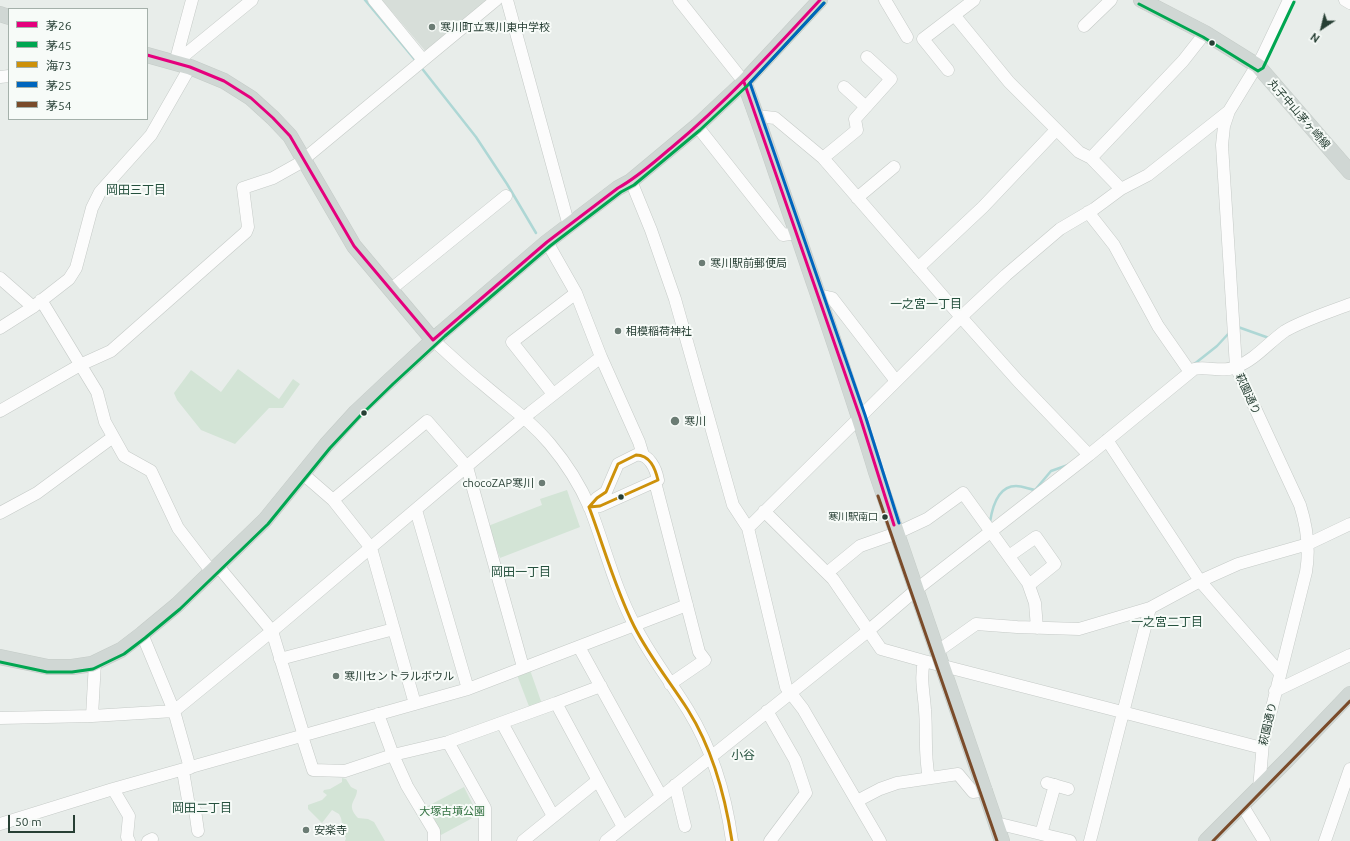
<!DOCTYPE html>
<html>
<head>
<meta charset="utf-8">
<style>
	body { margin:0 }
	#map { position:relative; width:1350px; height:841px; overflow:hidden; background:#e8edea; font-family:Ubuntu,"Noto Sans JP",sans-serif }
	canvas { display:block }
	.legend { position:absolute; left:8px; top:8px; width:140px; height:112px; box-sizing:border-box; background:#f7fbf8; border:1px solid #a4b0aa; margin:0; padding:5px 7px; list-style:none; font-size:12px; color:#273f34 }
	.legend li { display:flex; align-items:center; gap:8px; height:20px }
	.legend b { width:20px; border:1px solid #a4b0aa }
	.north { position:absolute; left:1302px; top:8px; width:40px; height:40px; -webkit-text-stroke:3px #f7fbf8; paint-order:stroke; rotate:215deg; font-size:11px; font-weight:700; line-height:16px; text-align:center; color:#273f34 }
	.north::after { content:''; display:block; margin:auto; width:14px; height:18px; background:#273f34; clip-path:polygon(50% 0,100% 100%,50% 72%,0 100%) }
	.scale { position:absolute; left:8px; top:815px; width:67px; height:18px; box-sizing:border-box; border:2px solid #273f34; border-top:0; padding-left:5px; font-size:12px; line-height:14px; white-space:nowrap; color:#273f34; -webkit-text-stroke:3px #f7fbf8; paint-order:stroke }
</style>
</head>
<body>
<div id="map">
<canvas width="1350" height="841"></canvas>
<ul class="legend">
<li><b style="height:5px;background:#e5007d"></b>茅26</li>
<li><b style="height:5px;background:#00a651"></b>茅45</li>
<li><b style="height:5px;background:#cd910a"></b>海73</li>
<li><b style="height:5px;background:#0065bd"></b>茅25</li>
<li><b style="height:5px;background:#7a4b2a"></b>茅54</li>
</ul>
<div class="north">N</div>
<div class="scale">50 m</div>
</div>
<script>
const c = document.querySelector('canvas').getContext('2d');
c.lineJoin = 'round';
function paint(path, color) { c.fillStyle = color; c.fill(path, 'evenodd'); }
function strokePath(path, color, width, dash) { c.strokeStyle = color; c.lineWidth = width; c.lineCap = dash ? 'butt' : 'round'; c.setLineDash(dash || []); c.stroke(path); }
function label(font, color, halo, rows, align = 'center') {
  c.font = font + ' Ubuntu,"Noto Sans JP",sans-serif'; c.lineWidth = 4; c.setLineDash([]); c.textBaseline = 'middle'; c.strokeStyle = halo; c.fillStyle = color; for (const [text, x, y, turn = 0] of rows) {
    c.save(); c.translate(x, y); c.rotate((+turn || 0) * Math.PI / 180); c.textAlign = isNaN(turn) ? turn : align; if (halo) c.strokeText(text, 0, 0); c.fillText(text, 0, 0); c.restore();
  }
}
paint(new Path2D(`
	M 382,0 L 491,0 L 427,53 Z`), '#d7ded9');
paint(new Path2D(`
	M 238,369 L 279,399 L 293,379 L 300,384 L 283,408 L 269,408 L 235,444 L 201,430 L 177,400 L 174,393 L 191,370 L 221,392 Z
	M 567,490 L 580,527 L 500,558 L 488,526 L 542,505 L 540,499 Z
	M 530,670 L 542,704 L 530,709 L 517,675 Z
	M 342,778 L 346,779 L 351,787 L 357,790 C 357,801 345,804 358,818 L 368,819 L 374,822 L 385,841 L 345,841 L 346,838 L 340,831 L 342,823 L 341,818 L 339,814 L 332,810 L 322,823 L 308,809 L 308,805 L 322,800 L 327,795 L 323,792 L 324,790 L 330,789 L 342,782 Z
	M 464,787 L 478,815 L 441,835 L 426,807 Z`), '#d3e4d6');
strokePath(new Path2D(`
	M 365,0 L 416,61
	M 420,66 L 476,137 L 507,184 L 536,233
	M 1238,327 L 1269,338
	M 1193,365 L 1217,346 L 1229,333
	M 990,522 C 992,509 997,486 1016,486 C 1022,486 1029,489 1035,490 L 1051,471 L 1068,465`), '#aed7d5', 2.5);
const minor = new Path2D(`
	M 374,0 L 423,60
	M 507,0 L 569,226
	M 679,0 L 744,82
	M 885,0 L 907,37
	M 1345,0 L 1350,3
	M 955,16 L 1009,82 L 1079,152 L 1091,158 L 1121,189
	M 1084,26 L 1111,0
	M 175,63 L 252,0
	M 175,63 L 192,0
	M 948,70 L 923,39 L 974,0
	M 0,77 L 9,76
	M 844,87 L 866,107
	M 757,116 L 775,118 L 823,158 L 961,317 L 1018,381 L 1089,455
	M 697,126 L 783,235 L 797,233
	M 823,158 L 857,130 L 855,119 L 891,79 L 867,57
	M 1091,158 L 1183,61 L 1205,33
	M 631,181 L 651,230 L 675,299 L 733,505 L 748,528 L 786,687 L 803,709 L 880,841
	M 857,198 L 894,167
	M 1088,212 L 1114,245 L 1158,326 L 1190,372
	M 918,268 L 983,207 L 1056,130
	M 0,278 L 33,307
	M 390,290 L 506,196
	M 818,295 L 832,298 L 896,381
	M 41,300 L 97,392 L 105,422 L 124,456 L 151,471 L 178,528 L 211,571
	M 0,328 L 33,307 L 69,279 L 76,268 L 92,208 L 100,192 L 151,135 L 190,67
	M 433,340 C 450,355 465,370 483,384 C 506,404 530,420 550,444 C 566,463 580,485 590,508 C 605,547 615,589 635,626 C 650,656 671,682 688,710 C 712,749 726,796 732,841
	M 601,357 L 639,442 L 643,455
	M 553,394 L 512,342 L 576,293
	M 0,411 L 80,365 L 111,351 L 246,232 L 248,227 L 243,188 L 273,178 L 298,164 L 496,0
	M 1107,440 L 1200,581 L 1280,673
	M 636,455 C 649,453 656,469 658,480 L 600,506 L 589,507 L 597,498 L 606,492 L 618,464 Z
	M 303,474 L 333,500 L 371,548 L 415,704
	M 655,482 L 699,652 L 705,660 L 670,684
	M 333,500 L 427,421 L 467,467 L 523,667
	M 416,510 L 468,689
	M 764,511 L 833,579 L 881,649 L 924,661 L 1262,748
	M 0,513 L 37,493 L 113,437
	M 748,528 L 961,317 L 1006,275 L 1060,229 L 1094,209 L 1121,189 L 1148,175 L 1229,111
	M 1009,556 L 1036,537 L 1055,564 L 1029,585
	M 217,565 L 272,631 L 304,736
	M 827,573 L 860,546 L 897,533 L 927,519 L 963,493 L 1028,583 L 1035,603 L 1037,628
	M 142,634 L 174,711 L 190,768
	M 579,647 L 661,796
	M 938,651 L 976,624 L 1017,627 L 1079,629 L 1150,608 L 1200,581 L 1238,564 L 1308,544 L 1350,524
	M 280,659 L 394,629
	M 924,661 C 920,679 924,693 925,710 C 927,733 924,755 929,778
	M 1275,691 L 1350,655
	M 556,703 L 601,686
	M 767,711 L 795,760 L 806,793 L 770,841
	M 378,714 L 393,755 L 448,742 L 556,703 L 623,827
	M 92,716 L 95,662
	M 0,718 L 92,716 L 174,711 L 272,631 L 531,412 L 601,357 L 576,293 L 547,242
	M 502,723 L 553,816
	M 302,736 L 313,770 L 345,771 L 393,755 L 407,786 L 434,831 L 434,841
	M 448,742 L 485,808 L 485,841
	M 183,771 L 189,806 L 195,810 L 198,831
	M 1047,783 L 1068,789
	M 675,785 L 685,826
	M 113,789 L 129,816 L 127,837 L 129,841
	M 1259,789 L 1263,743 L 1306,572 C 1310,549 1307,527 1300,505 L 1236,367 L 1222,145 L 1224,126 L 1229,111 L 1262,57 L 1289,0
	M 857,801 L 880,789 L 897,783 L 958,774 L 973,792 L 986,790
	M 1242,805 L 1264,841
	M 996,823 L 1070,841
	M 0,824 L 113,789 L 468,689 L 687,605
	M 1041,834 L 1055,785
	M 148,841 L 152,839
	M 523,841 L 597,781
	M 606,841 L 868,631 L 917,589 L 1089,455 L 1194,369 C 1208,366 1222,373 1236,367 C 1255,360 1269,342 1285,331 C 1301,321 1332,311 1350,304
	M 1090,841 L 1150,608
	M 1325,841 L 1350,769`);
const major = new Path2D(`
	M 1141,0 L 1205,33 L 1258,66 L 1350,172
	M 0,14 L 9,17
	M 147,55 L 190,67 L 224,81 L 251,98 L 273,118 L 290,136 L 354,246 L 433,340
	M 744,82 C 763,132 779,183 797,233 C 824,313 852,392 876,472 L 1002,841
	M 0,657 L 48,667 L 72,667 L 92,664 L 121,650 L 142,634 L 177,605 L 265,520 L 326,445 L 356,412 L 390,380 L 442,332 L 547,242 L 618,188 L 631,181 L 697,126 L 744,82 L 820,0
	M 1206,841 L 1287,760 L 1350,694`);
strokePath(minor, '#c5cac7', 13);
strokePath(major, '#c4cbc7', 16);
strokePath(minor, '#fcfcfc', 12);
strokePath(major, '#d0d7d4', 15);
strokePath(new Path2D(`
	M 147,55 L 190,67 L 224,81 L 251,98 L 273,118 L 290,136 L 354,246 L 433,340 L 547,242 L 618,188 C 638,177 654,162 671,148 C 725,103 772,52 820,0
	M 744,82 L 860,417 L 894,525`), '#e5007d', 3);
strokePath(new Path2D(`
	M 1139,4 L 1203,37 L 1258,71 L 1263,68 L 1294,2
	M 0,662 L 47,672 L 72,672 L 93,669 L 124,654 L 145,638 L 180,609 L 268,524 L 330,448 L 360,416 L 393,384 L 445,336 L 550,246 L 621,192 L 634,185 L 700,130 L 748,85 L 824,3`), '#00a651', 3);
strokePath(new Path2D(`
	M 636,455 C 650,455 655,468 658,480 L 600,506 L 589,507 L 597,498 L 606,492 L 618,464 Z
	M 589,507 C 604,547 615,588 634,626 C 649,656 670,682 688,710 C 713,750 725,795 732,841`), '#cd910a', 3);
strokePath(new Path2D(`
	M 824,3 L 750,83 L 865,415 L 899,523`), '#0065bd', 3);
strokePath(new Path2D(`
	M 878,496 L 997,841
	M 1213,841 L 1350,701`), '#7a4b2a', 3);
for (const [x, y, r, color] of [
	[432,27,4,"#6b7c74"],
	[1212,43,3.5,"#273f34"],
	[702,263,4,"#6b7c74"],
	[618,331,4,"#6b7c74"],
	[364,413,3.5,"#273f34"],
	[675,421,5,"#6b7c74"],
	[542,483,4,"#6b7c74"],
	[621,497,3.5,"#273f34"],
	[885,517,3.5,"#273f34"],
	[336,676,4,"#6b7c74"],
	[306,830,4,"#6b7c74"]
]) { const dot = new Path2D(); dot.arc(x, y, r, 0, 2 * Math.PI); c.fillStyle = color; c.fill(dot); strokePath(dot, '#f7fbf8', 1.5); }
label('10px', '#273f34', '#f7fbf8', [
	["寒川駅南口",878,517]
], 'right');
label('11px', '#273f34', '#f7fbf8', [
	["寒川町立寒川東中学校",440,27],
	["寒川駅前郵便局",710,263],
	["相模稲荷神社",626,331],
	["寒川",684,421],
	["chocoZAP寒川",534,483,"right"],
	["寒川セントラルボウル",344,676],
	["安楽寺",314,830]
], 'left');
label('11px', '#273f34', '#f7fbf8', [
	["丸子中山茅ヶ崎線",1299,114,49],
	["萩園通り",1248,394,65],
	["萩園通り",1268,724,-77]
]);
label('11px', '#347242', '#f7fbf8', [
	["大塚古墳公園",452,811]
]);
label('12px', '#24503d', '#f7fbf8', [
	["岡田三丁目",136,190],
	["一之宮一丁目",926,304],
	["岡田一丁目",521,572],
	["一之宮二丁目",1167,622],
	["小谷",743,755],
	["岡田二丁目",202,808]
]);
</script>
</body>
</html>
